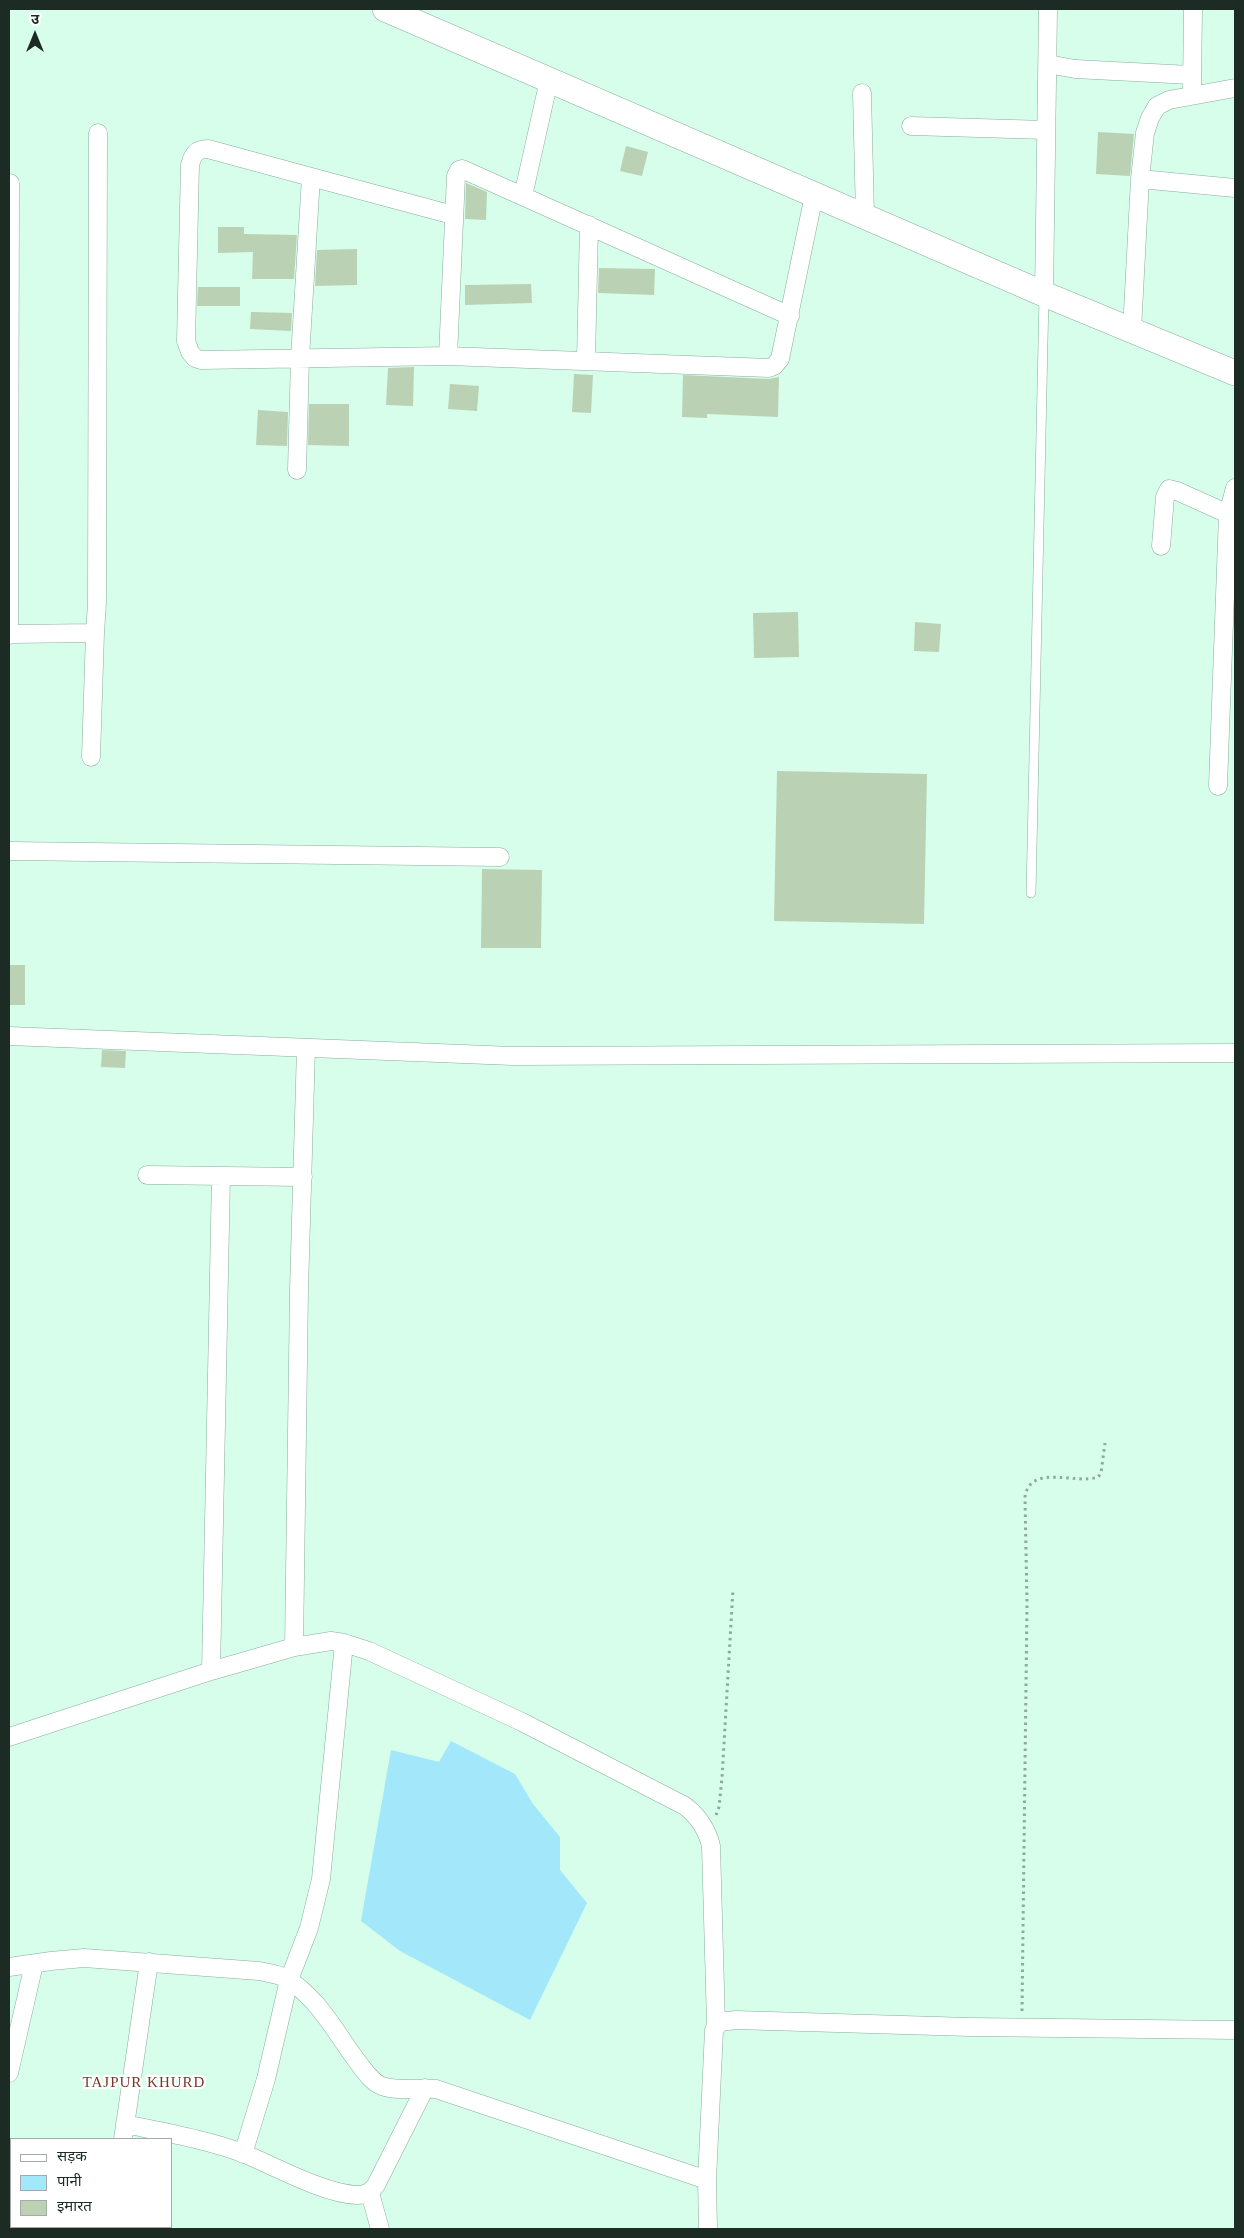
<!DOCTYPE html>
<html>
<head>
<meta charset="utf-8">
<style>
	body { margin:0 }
	#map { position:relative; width:1244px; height:2238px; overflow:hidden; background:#d6feea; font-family:"Times New Roman","Noto Sans Devanagari",serif }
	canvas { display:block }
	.frame { position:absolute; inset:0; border:10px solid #1c2b24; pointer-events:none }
	.legend { position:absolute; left:10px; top:2138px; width:162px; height:90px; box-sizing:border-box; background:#fff; border:1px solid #a4aaa7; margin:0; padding:6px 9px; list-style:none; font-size:15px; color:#1c2b24 }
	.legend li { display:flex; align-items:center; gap:10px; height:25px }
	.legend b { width:25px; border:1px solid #a4aaa7 }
	.north { position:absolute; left:10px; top:10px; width:50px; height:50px; -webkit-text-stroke:4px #fff; paint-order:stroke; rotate:0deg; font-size:14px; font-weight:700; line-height:20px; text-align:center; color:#1c2b24 }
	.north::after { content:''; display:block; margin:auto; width:18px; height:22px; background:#1c2b24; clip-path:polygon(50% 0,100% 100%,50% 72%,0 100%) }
</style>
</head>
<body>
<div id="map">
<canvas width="1244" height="2238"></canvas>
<div class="frame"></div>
<ul class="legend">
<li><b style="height:6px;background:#fff"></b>सड़क</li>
<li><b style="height:14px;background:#a3e7fa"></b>पानी</li>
<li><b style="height:14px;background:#bad2b3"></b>इमारत</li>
</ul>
<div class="north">उ</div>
</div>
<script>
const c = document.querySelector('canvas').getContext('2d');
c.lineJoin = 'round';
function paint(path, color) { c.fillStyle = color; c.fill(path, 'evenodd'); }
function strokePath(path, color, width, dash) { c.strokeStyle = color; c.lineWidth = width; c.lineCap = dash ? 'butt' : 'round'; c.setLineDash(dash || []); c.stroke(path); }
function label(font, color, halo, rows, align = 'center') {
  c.font = font + ' "Times New Roman",serif'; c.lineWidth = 4.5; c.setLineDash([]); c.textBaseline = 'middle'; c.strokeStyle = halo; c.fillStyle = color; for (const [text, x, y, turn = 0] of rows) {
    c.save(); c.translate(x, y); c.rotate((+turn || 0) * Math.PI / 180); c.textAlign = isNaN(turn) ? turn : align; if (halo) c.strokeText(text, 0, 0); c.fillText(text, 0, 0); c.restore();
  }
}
paint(new Path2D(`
	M 451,1741 L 515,1774 L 533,1804 L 560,1837 L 560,1870 L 587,1903 L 530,2020 L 400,1951 L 361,1921 L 391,1750 L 439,1762 Z`), '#a3e7fa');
paint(new Path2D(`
	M 1098,132 L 1134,134 L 1130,176 L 1096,174 Z
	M 626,146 L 648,152 L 642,176 L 620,171 Z
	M 466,183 L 487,192 L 486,220 L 465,219 Z
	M 218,227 L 244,227 L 244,234 L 297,235 L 294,279 L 252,279 L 253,252 L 218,253 Z
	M 357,249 L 357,285 L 315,286 L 317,250 Z
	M 599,268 L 655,269 L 654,295 L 598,293 Z
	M 531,284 L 532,303 L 465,305 L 465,285 Z
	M 198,287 L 240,287 L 240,306 L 197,306 Z
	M 251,312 L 292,313 L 291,331 L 250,329 Z
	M 414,367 L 413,406 L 386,405 L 388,368 Z
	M 574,374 L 593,375 L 591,413 L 572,412 Z
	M 683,375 L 769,379 L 779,377 L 778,417 L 707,414 L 707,418 L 682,417 Z
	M 450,384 L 479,386 L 477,411 L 448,409 Z
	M 309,404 L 349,404 L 349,446 L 308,445 Z
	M 258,410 L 288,412 L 287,446 L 256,445 Z
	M 798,612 L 799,657 L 754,658 L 753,613 Z
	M 915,622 L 941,624 L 939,652 L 914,651 Z
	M 777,771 L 927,774 L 924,924 L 774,921 Z
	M 482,869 L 542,870 L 541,948 L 481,948 Z
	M 9,965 L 25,965 L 25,1005 L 9,1005 Z
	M 102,1050 L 126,1051 L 125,1068 L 101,1067 Z`), '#bad2b3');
const lane = new Path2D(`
	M 1031,893 L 1044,296`);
const street = new Path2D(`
	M 1048,64 L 1075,69 L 1191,75
	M 1192,87 L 1193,9
	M 862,93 L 865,216
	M 911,126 L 1046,130
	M 311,177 L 453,215
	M 1140,179 L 1235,188
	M 523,196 L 549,80
	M 1044,294 L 1048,9
	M 1132,330 L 1140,179 L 1145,133 L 1150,118 L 1157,106 L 1169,100 L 1235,88
	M 448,356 L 456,176 L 459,170 L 462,169 L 790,316
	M 586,361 L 589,225
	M 297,470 L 300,358 L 311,177 L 208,149 C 196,149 193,154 190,165 L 186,341 L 190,352 L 195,358 L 201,360 L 448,356 L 769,368 L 774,366 L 780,359 L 814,195
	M 1161,546 L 1165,497 L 1169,489 L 1177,491 L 1235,517
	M 9,634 L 95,633 L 97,603 L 98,133
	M 9,635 L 10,183
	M 91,757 L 95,633
	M 1218,786 L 1228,514 L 1235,488
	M 9,851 L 500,857
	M 9,1036 L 513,1056 L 1235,1053
	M 147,1175 L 303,1177
	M 294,1647 L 299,1290 L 306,1048
	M 211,1671 L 221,1176
	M 9,1737 L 211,1671 L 294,1647 L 331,1641 L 344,1643 L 369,1651 L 522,1722 L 685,1806 C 699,1817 707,1829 711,1846 L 716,2024
	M 9,1967 L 51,1961 L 84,1958 L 259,1971 C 268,1973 278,1974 285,1978 C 318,1996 338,2037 360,2065 C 366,2073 373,2083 382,2086 C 398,2092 419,2087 436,2089 L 707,2180
	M 9,2073 L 34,1964
	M 125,2124 C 163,2132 209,2140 245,2154 C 276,2167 325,2194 357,2195 C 366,2195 371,2192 376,2185 L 425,2088
	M 123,2139 L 149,1962
	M 243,2154 L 266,2079 L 289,1980 L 309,1928 L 321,1879 L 344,1643
	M 370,2193 L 380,2229
	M 105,2229 L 106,2227
	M 708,2229 L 707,2180 L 714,2030 L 720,2022 L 736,2020 L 970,2027 L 1235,2030`);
const secondary = new Path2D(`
	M 385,9 L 1044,294 L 1235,373`);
strokePath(lane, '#88ad9c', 10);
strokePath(street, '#88ad9c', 19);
strokePath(secondary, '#88ad9c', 26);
strokePath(new Path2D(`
	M 716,1815 L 719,1807 L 722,1778 L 733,1589
	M 1022,2011 L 1027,1604 L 1025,1497 C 1030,1463 1076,1485 1098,1477 L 1101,1473 L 1105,1443`), '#8caa9b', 3, [2.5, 4]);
strokePath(lane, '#fff', 9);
strokePath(street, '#fff', 18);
strokePath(secondary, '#fff', 25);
c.letterSpacing = '1px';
label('15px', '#7a3625', '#fff', [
	["TAJPUR KHURD",144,2083]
]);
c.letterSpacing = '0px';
</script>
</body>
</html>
